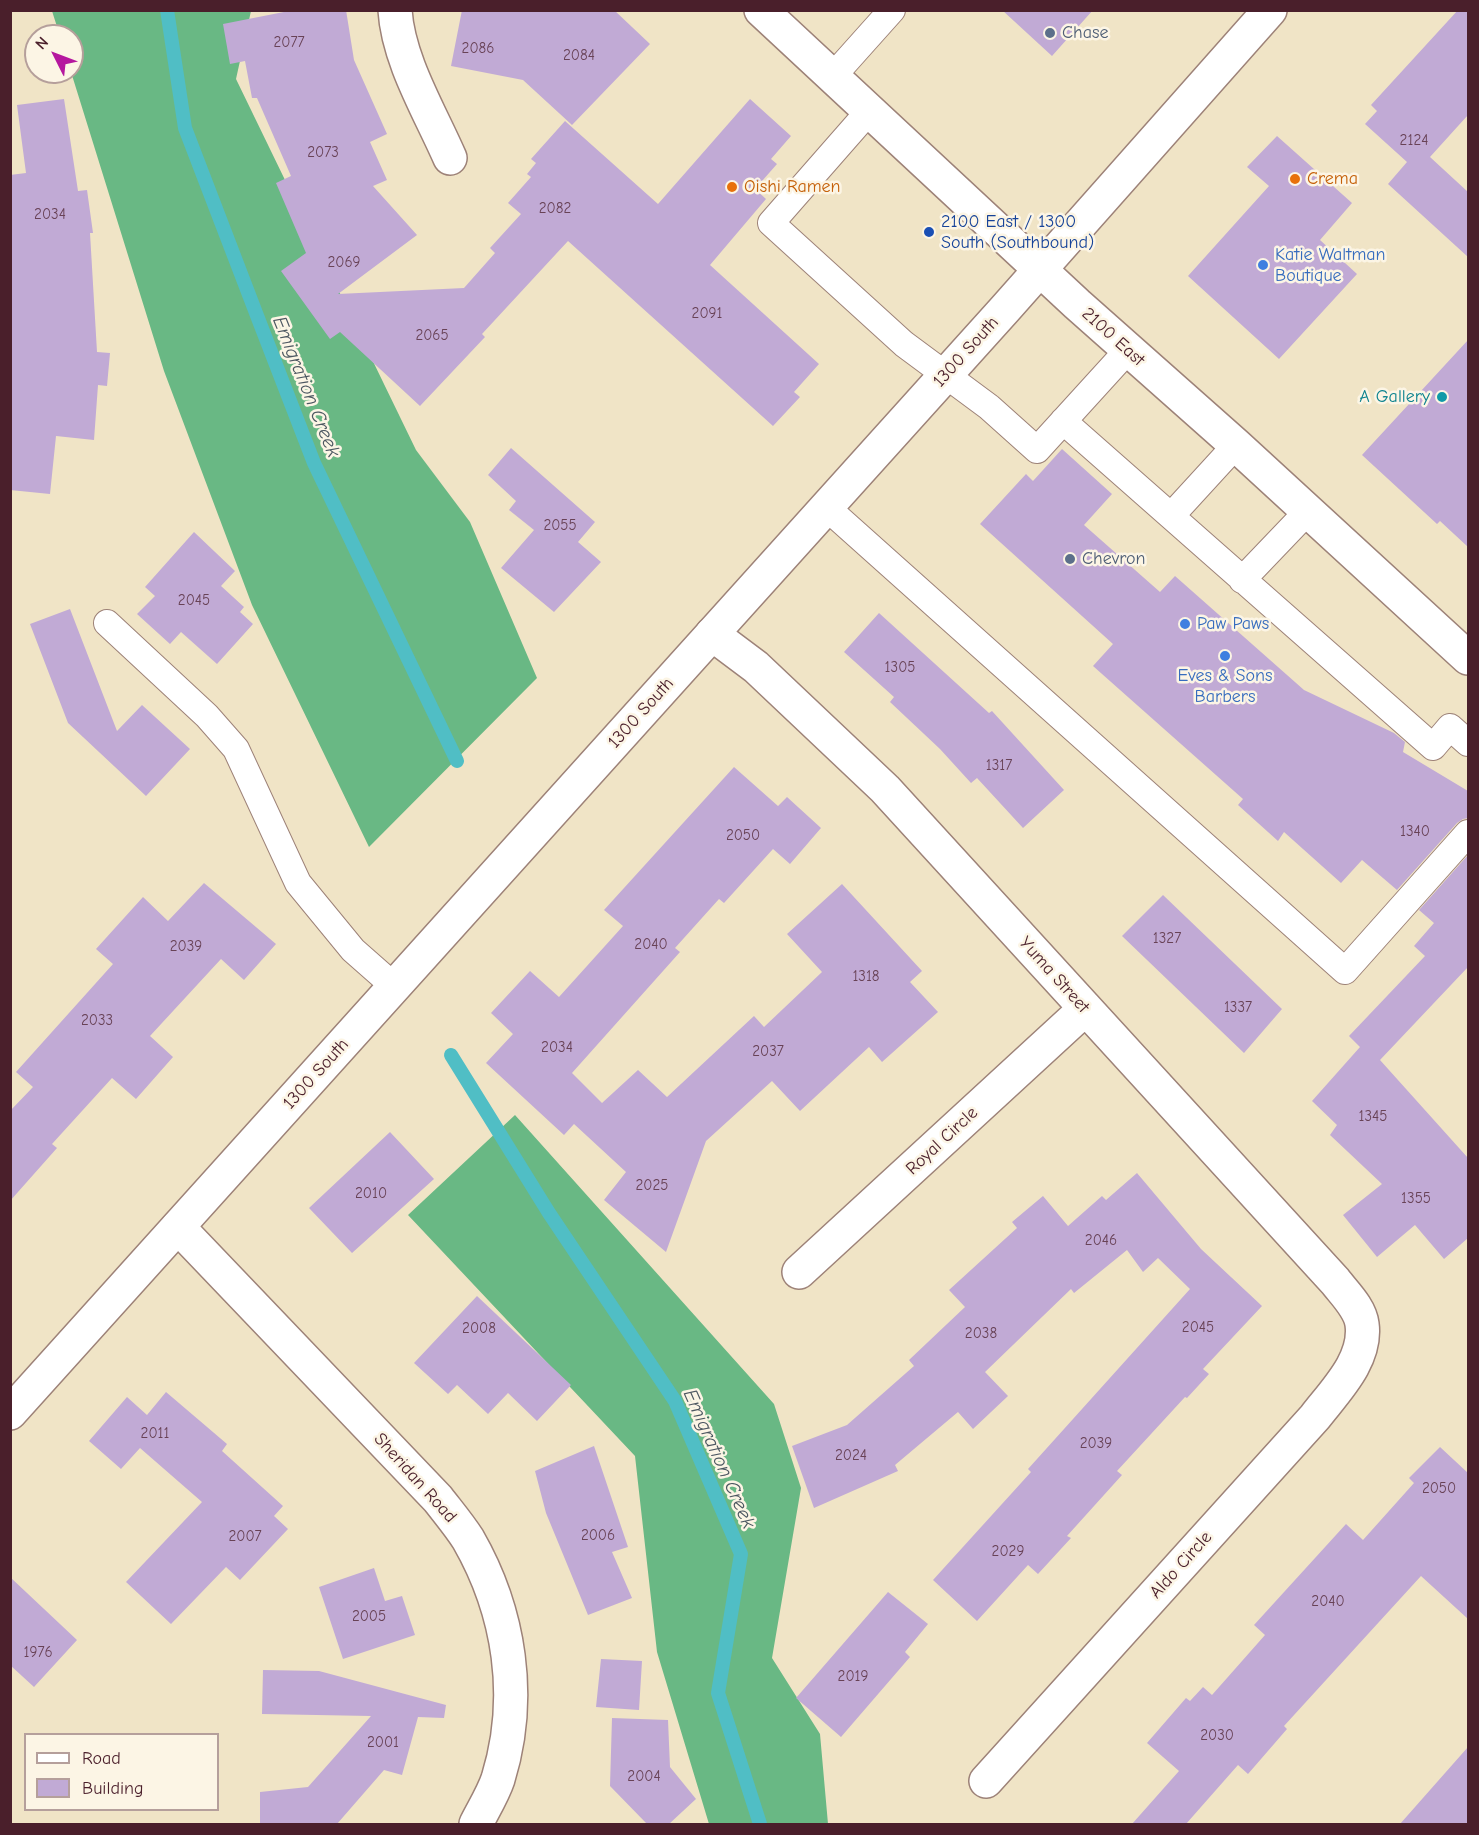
<!DOCTYPE html>
<html>
<head>
<meta charset="utf-8">
<style>
	body { margin:0 }
	#map { position:relative; width:1479px; height:1835px; overflow:hidden; background:#f0e4c6; font-family:"Comic Neue",sans-serif }
	canvas { display:block }
	.frame { position:absolute; inset:0; border:12px solid #4a1f2b; pointer-events:none }
	.legend { position:absolute; left:24px; top:1733px; width:195px; height:78px; box-sizing:border-box; background:#fcf5e5; border:2px solid #b59f9b; margin:0; padding:8px 10px; list-style:none; font-size:18px; color:#4a1f2b }
	.legend li { display:flex; align-items:center; gap:12px; height:30px }
	.legend b { width:30px; border:2px solid #b59f9b }
	.north { position:absolute; left:24px; top:24px; width:60px; height:60px; box-sizing:border-box; background:#fcf5e5; border:2px solid #b59f9b; border-radius:50%; rotate:312deg; font-size:16px; font-weight:700; line-height:24px; text-align:center; color:#4a1f2b }
	.north::after { content:''; display:block; margin:auto; width:21px; height:27px; background:#b5179e; clip-path:polygon(50% 0,100% 100%,50% 72%,0 100%) }
</style>
</head>
<body>
<div id="map">
<canvas width="1479" height="1835"></canvas>
<div class="frame"></div>
<ul class="legend">
<li><b style="height:8px;background:#fff"></b>Road</li>
<li><b style="height:16px;background:#c1aad5"></b>Building</li>
</ul>
<div class="north">N</div>
</div>
<script>
const c = document.querySelector('canvas').getContext('2d');
c.lineJoin = 'round';
function paint(path, color) { c.fillStyle = color; c.fill(path, 'evenodd'); }
function strokePath(path, color, width, dash) { c.strokeStyle = color; c.lineWidth = width; c.lineCap = dash ? 'butt' : 'round'; c.setLineDash(dash || []); c.stroke(path); }
function label(font, color, halo, rows, align = 'center') {
  c.font = font + ' "Comic Neue",sans-serif'; c.lineWidth = 5; c.setLineDash([]); c.textBaseline = 'middle'; c.strokeStyle = halo; c.fillStyle = color; for (const [text, x, y, turn = 0] of rows) {
    c.save(); c.translate(x, y); c.rotate((+turn || 0) * Math.PI / 180); c.textAlign = isNaN(turn) ? turn : align; if (halo) c.strokeText(text, 0, 0); c.fillText(text, 0, 0); c.restore();
  }
}
paint(new Path2D(`
	M 52,11 L 251,11 L 236,79 L 416,450 L 470,522 L 537,678 L 369,847 L 252,605 L 164,371 L 71,72 L 72,36 L 60,36 Z
	M 515,1115 L 774,1404 L 801,1488 L 772,1658 L 820,1734 L 828,1824 L 709,1824 L 657,1652 L 635,1456 L 408,1215 Z`), '#69b884');
strokePath(new Path2D(`
	M 167,10 L 185,128 L 256,313 L 314,463 L 457,761
	M 451,1055 L 549,1213 L 675,1401 L 741,1554 L 718,1693 L 760,1824`), '#50bec5', 14);
paint(new Path2D(`
	M 294,10 L 346,10 L 354,60 L 387,134 L 370,142 L 387,180 L 373,186 L 417,235 L 338,294 L 464,288 L 495,253 L 490,248 L 521,214 L 508,203 L 531,177 L 527,174 L 536,163 L 531,159 L 565,121 L 658,204 L 750,99 L 791,136 L 771,159 L 777,164 L 755,189 L 766,199 L 710,265 L 819,364 L 794,392 L 800,397 L 773,426 L 568,241 L 482,334 L 485,337 L 420,406 L 340,332 L 330,339 L 281,271 L 306,253 L 276,183 L 291,176 L 257,98 L 252,98 L 245,61 L 230,64 L 223,24 Z
	M 462,10 L 614,10 L 650,44 L 572,125 L 523,80 L 451,66 Z
	M 1002,10 L 1093,10 L 1052,56 Z
	M 1458,10 L 1468,10 L 1468,115 L 1430,157 L 1468,192 L 1468,257 L 1388,184 L 1407,162 L 1365,124 L 1377,111 L 1371,105 Z
	M 64,99 L 78,191 L 87,190 L 93,233 L 90,233 L 97,352 L 110,353 L 107,386 L 98,385 L 94,440 L 56,436 L 50,494 L 10,490 L 10,175 L 26,173 L 17,105 Z
	M 1277,136 L 1352,203 L 1320,240 L 1357,274 L 1279,359 L 1188,276 L 1269,186 L 1247,167 Z
	M 1468,340 L 1468,547 L 1440,521 L 1437,524 L 1362,455 Z
	M 511,448 L 595,522 L 578,542 L 601,562 L 554,612 L 501,568 L 534,530 L 509,510 L 516,501 L 488,475 Z
	M 1062,449 L 1112,494 L 1084,525 L 1160,592 L 1175,576 L 1304,690 L 1394,733 L 1405,742 L 1403,752 L 1468,791 L 1468,818 L 1463,819 L 1457,823 L 1397,890 L 1362,860 L 1341,883 L 1284,832 L 1278,841 L 1238,805 L 1243,799 L 1093,666 L 1113,644 L 980,524 L 1026,474 L 1033,481 Z
	M 194,532 L 235,571 L 221,586 L 244,607 L 240,612 L 253,624 L 217,664 L 181,632 L 170,644 L 137,614 L 155,596 L 145,587 Z
	M 70,609 L 117,731 L 142,705 L 190,749 L 146,796 L 68,723 L 30,624 Z
	M 879,613 L 989,713 L 992,711 L 1064,790 L 1023,828 L 977,778 L 971,783 L 940,749 L 890,702 L 894,697 L 844,652 Z
	M 734,767 L 778,806 L 787,797 L 821,828 L 790,864 L 773,849 L 724,903 L 719,899 L 675,948 L 680,952 L 572,1073 L 602,1103 L 638,1070 L 667,1097 L 754,1016 L 764,1027 L 822,972 L 787,934 L 842,884 L 922,971 L 910,982 L 938,1012 L 882,1062 L 869,1047 L 800,1111 L 772,1081 L 706,1141 L 666,1252 L 604,1200 L 626,1172 L 574,1124 L 564,1135 L 486,1063 L 513,1034 L 491,1013 L 530,971 L 559,997 L 623,926 L 604,910 Z
	M 1468,855 L 1468,967 L 1380,1060 L 1468,1158 L 1468,1238 L 1444,1259 L 1415,1225 L 1377,1257 L 1343,1215 L 1382,1184 L 1330,1135 L 1337,1125 L 1312,1101 L 1360,1047 L 1349,1036 L 1425,956 L 1414,946 L 1434,923 L 1419,910 Z
	M 204,883 L 276,944 L 244,980 L 221,959 L 150,1036 L 173,1057 L 136,1099 L 112,1078 L 52,1144 L 57,1148 L 10,1201 L 10,1111 L 33,1087 L 16,1072 L 113,964 L 96,949 L 143,897 L 168,921 Z
	M 1163,895 L 1282,1009 L 1244,1053 L 1122,936 Z
	M 390,1132 L 434,1179 L 352,1253 L 309,1208 Z
	M 1137,1173 L 1201,1249 L 1262,1306 L 1203,1369 L 1209,1374 L 1187,1398 L 1185,1397 L 1117,1471 L 1122,1475 L 1067,1536 L 1071,1538 L 1038,1574 L 1028,1565 L 977,1621 L 933,1580 L 1031,1472 L 1028,1469 L 1190,1289 L 1158,1258 L 1143,1272 L 1127,1250 L 1074,1293 L 1071,1289 L 985,1372 L 1008,1396 L 973,1429 L 958,1412 L 895,1465 L 898,1471 L 814,1508 L 792,1446 L 847,1425 L 914,1366 L 909,1360 L 965,1307 L 949,1290 L 1017,1228 L 1012,1222 L 1043,1196 L 1068,1226 L 1102,1196 L 1106,1200 Z
	M 477,1296 L 571,1385 L 537,1421 L 508,1393 L 488,1414 L 457,1385 L 448,1394 L 414,1363 Z
	M 166,1392 L 227,1444 L 222,1451 L 283,1506 L 274,1516 L 288,1529 L 240,1580 L 226,1567 L 171,1624 L 126,1582 L 202,1502 L 140,1448 L 121,1469 L 89,1441 L 127,1397 L 147,1415 Z
	M 594,1446 L 628,1547 L 612,1552 L 632,1598 L 588,1615 L 546,1513 L 535,1471 Z
	M 1440,1447 L 1468,1473 L 1468,1619 L 1421,1576 L 1284,1726 L 1287,1729 L 1248,1774 L 1238,1765 L 1186,1824 L 1132,1824 L 1179,1771 L 1147,1743 L 1186,1698 L 1190,1701 L 1203,1687 L 1212,1695 L 1265,1635 L 1254,1625 L 1346,1524 L 1363,1540 L 1414,1483 L 1409,1478 Z
	M 374,1568 L 385,1601 L 402,1596 L 415,1635 L 343,1659 L 319,1587 Z
	M 10,1577 L 77,1640 L 34,1687 L 10,1665 Z
	M 888,1592 L 928,1624 L 905,1652 L 910,1657 L 841,1737 L 796,1698 Z
	M 601,1659 L 642,1661 L 639,1710 L 596,1707 Z
	M 263,1670 L 319,1671 L 446,1705 L 444,1718 L 418,1717 L 402,1775 L 384,1770 L 337,1824 L 260,1824 L 260,1792 L 308,1787 L 371,1716 L 262,1714 Z
	M 612,1718 L 668,1720 L 670,1767 L 696,1799 L 669,1824 L 647,1824 L 610,1786 Z
	M 1468,1747 L 1468,1824 L 1400,1824 Z`), '#c1aad5');
const service = new Path2D(`
	M 833,76 L 892,10
	M 870,110 L 771,223 L 904,344 L 989,407 L 1037,450 L 1128,350
	M 1063,421 L 1433,747 L 1450,727 L 1468,743
	M 826,507 L 1345,971 L 1468,833
	M 1171,516 L 1236,445
	M 1242,580 L 1308,511
	M 107,623 L 207,716 L 236,749 L 298,883 L 353,950 L 395,987`);
const minor = new Path2D(`
	M 395,10 C 398,60 430,112 450,158
	M 712,634 L 756,667 L 885,789 L 1335,1281 C 1345,1294 1360,1308 1362,1324 C 1367,1360 1335,1391 1315,1417 L 986,1781
	M 178,1227 L 438,1499 C 448,1512 459,1525 468,1539 C 510,1612 523,1698 498,1779 C 493,1794 483,1810 476,1824
	M 799,1272 L 1085,1009`);
const tertiary = new Path2D(`
	M 761,10 L 1077,304 L 1236,445 L 1468,658
	M 10,1413 L 1005,309 L 1270,10`);
strokePath(service, '#9d8278', 28);
strokePath(minor, '#9d8278', 36);
strokePath(tertiary, '#9d8278', 36);
strokePath(service, '#fff', 26);
strokePath(minor, '#fff', 33);
strokePath(tertiary, '#fff', 33);
for (const [x, y, r, color] of [
	[1050,33,6,"#5c6f8a"],
	[1295,179,6,"#e8710a"],
	[732,187,6,"#e8710a"],
	[929,232,6,"#1a4fb4"],
	[1263,265,6,"#3f7fe0"],
	[1442,397,6,"#0f9aa8"],
	[1070,559,6,"#5c6f8a"],
	[1185,624,6,"#3f7fe0"],
	[1225,656,6,"#3f7fe0"]
]) { const dot = new Path2D(); dot.arc(x, y, r, 0, 2 * Math.PI); c.fillStyle = color; c.fill(dot); strokePath(dot, '#fcf5e5', 2); }
label('15px', '#684256', null, [
	["2077",289,43],
	["2086",478,49],
	["2084",579,56],
	["2124",1414,141],
	["2073",323,153],
	["2082",555,209],
	["2034",50,215],
	["2069",344,263],
	["2091",707,314],
	["2065",432,336],
	["2055",560,526],
	["2045",194,601],
	["1305",900,668],
	["1317",999,766],
	["1340",1415,832],
	["2050",743,836],
	["1327",1167,939],
	["2040",651,945],
	["2039",186,947],
	["1318",866,977],
	["1337",1238,1008],
	["2033",97,1021],
	["2034",557,1048],
	["2037",768,1052],
	["1345",1373,1117],
	["2025",652,1186],
	["2010",371,1194],
	["1355",1416,1199],
	["2046",1101,1241],
	["2045",1198,1328],
	["2008",479,1329],
	["2038",981,1334],
	["2011",155,1434],
	["2039",1096,1444],
	["2024",851,1456],
	["2050",1439,1489],
	["2006",598,1536],
	["2007",245,1537],
	["2029",1008,1552],
	["2040",1328,1602],
	["2005",369,1617],
	["1976",38,1653],
	["2019",853,1677],
	["2030",1217,1736],
	["2001",383,1743],
	["2004",644,1777]
]);
label('18px', '#4e5e75', '#fcf5e5', [
	["Chase",1062,33],
	["Chevron",1082,559]
], 'left');
label('18px', '#c56008', '#fcf5e5', [
	["Crema",1307,179],
	["Oishi Ramen",744,187]
], 'left');
label('18px', '#164399', '#fcf5e5', [
	["2100 East / 1300",941,222],
	["South (Southbound)",941,243]
], 'left');
label('18px', '#366cbe', '#fcf5e5', [
	["Katie Waltman",1275,255],
	["Boutique",1275,276],
	["Paw Paws",1197,624],
	["Eves & Sons",1225,676,"center"],
	["Barbers",1225,697,"center"]
], 'left');
label('18px', '#4a1f2b', '#fcf5e5', [
	["2100 East",1113,337,42],
	["1300 South",966,352,-48],
	["1300 South",641,713,-48],
	["Yuma Street",1054,975,48],
	["1300 South",316,1074,-48],
	["Royal Circle",942,1141,-43],
	["Sheridan Road",415,1478,48],
	["Aldo Circle",1181,1565,-48]
]);
label('18px', '#0d838f', '#fcf5e5', [
	["A Gallery",1430,397]
], 'right');
label('italic 20px', '#4c5761', '#fcf5e5', [
	["Emigration Creek",306,387,68],
	["Emigration Creek",719,1459,66]
]);
</script>
</body>
</html>
